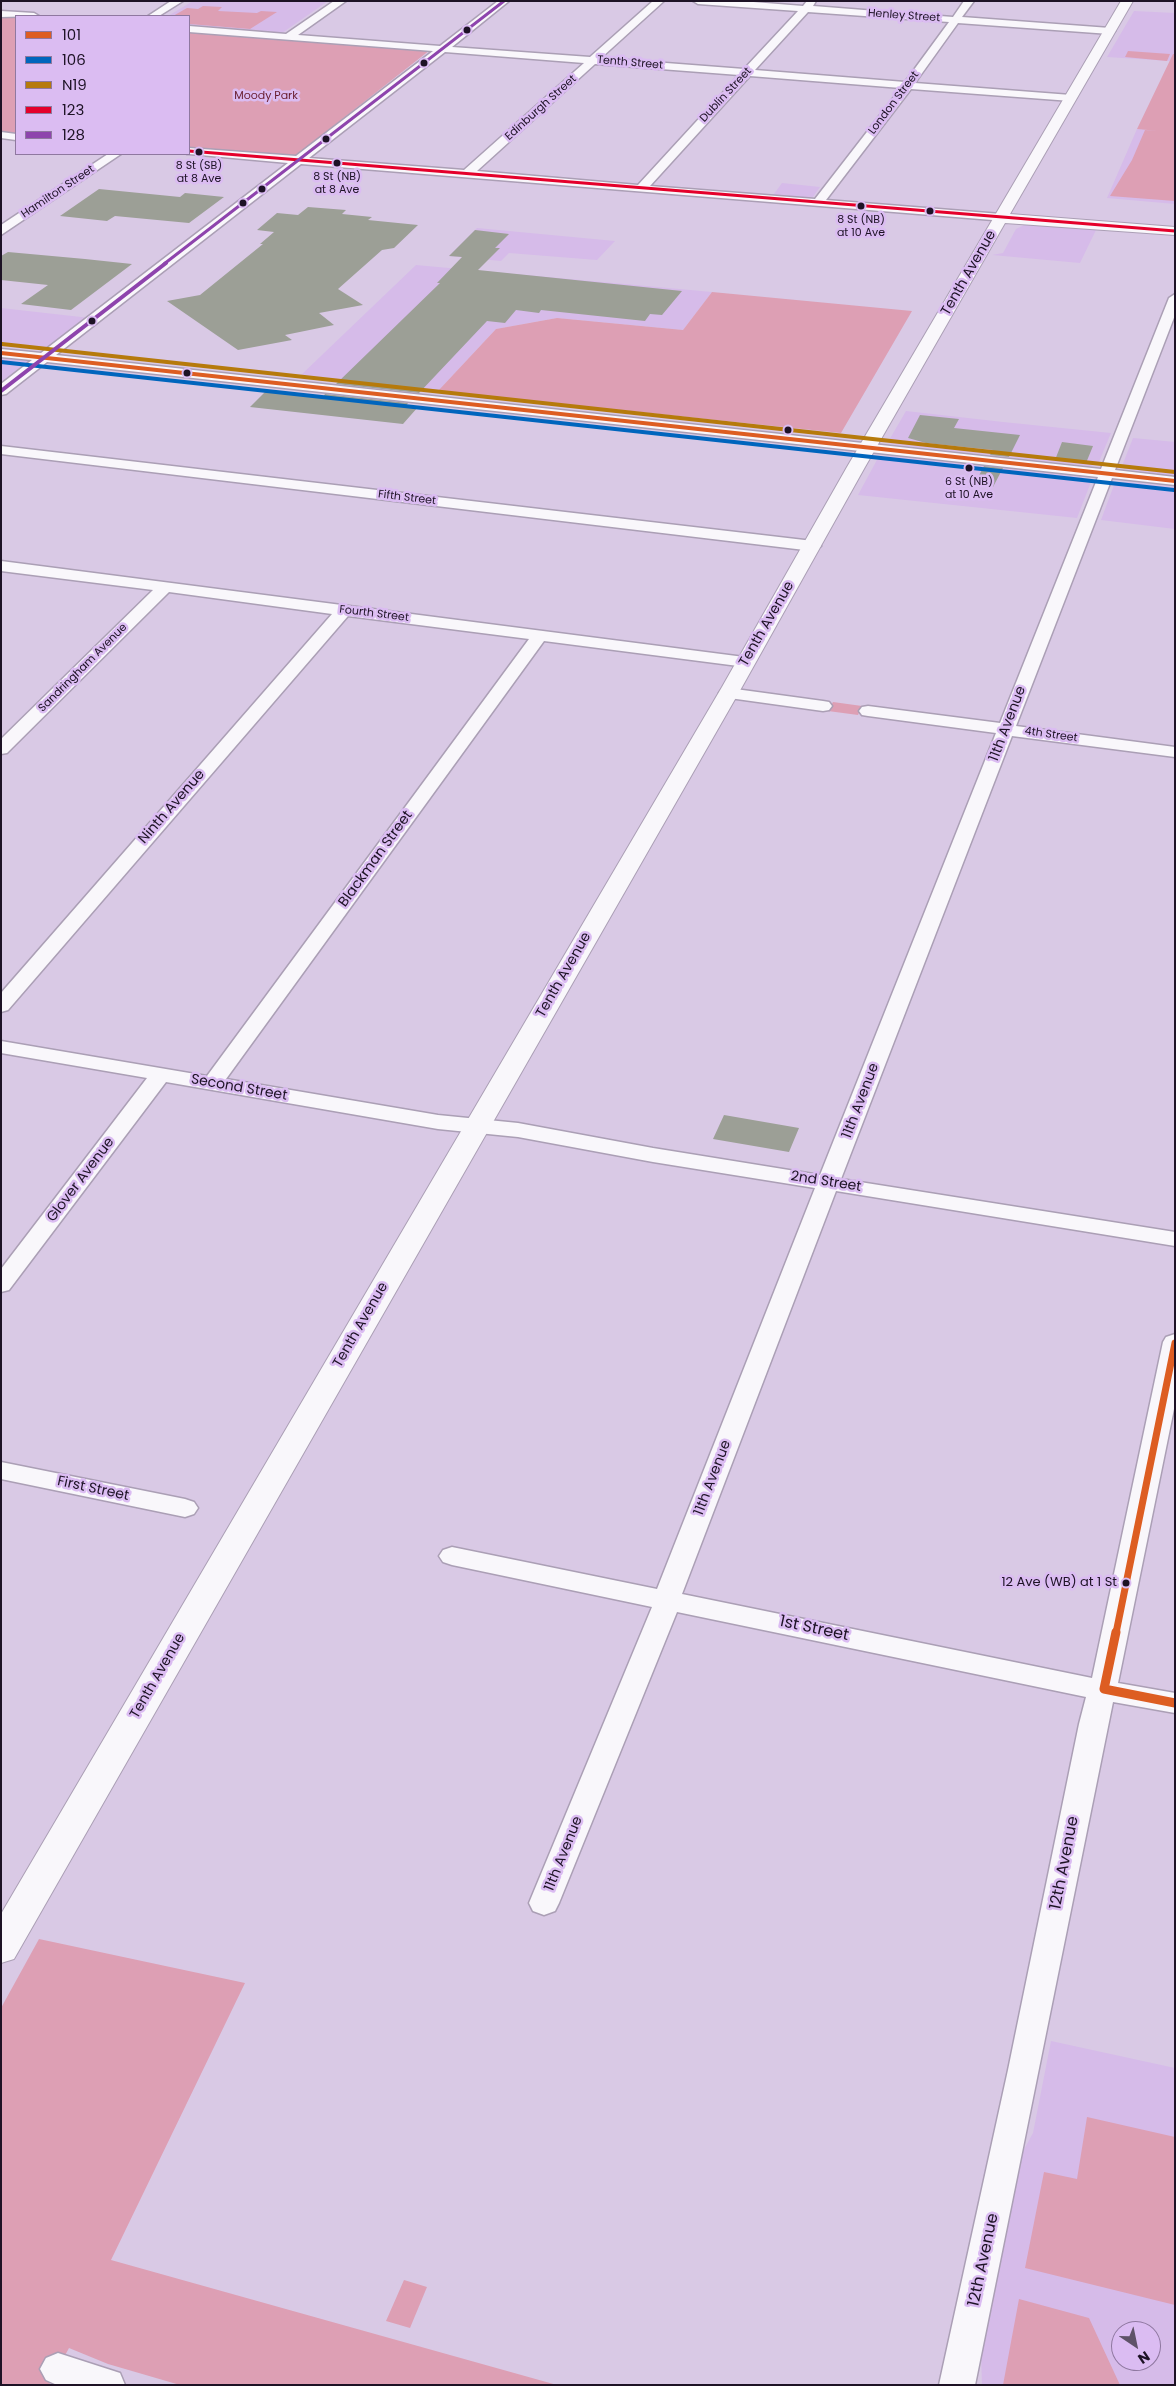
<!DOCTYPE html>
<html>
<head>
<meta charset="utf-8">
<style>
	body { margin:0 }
	#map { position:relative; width:1176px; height:2386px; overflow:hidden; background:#d9c9e5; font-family:Poppins,sans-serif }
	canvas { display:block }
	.frame { position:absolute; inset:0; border:2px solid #1d1225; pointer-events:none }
	.legend { position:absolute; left:15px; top:15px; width:175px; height:140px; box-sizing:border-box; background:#dbbcf2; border:1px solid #8f78a0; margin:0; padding:6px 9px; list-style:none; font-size:15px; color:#1d1225 }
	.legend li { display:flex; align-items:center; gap:10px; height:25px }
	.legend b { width:25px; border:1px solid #8f78a0 }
	.north { position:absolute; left:1111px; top:2321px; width:50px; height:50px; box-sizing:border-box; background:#dbbcf2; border:1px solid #8f78a0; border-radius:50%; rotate:146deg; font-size:14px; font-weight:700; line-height:20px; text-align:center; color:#1d1225 }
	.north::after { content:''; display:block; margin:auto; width:18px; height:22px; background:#5f5268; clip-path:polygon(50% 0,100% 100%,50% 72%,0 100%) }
</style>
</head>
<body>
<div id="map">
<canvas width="1176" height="2386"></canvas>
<div class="frame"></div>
<ul class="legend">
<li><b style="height:6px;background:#dd5d22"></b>101</li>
<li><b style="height:6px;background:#0065bd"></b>106</li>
<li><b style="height:6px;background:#b67a0b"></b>N19</li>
<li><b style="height:6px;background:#e4002b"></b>123</li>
<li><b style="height:6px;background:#8e44ad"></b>128</li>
</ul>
<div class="north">N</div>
</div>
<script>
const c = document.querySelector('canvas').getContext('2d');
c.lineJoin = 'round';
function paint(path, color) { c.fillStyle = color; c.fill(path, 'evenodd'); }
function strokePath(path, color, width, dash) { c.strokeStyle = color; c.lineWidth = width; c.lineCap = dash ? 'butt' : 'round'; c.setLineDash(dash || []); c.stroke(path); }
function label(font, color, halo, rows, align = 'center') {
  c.font = font + ' Poppins,sans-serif'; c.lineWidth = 5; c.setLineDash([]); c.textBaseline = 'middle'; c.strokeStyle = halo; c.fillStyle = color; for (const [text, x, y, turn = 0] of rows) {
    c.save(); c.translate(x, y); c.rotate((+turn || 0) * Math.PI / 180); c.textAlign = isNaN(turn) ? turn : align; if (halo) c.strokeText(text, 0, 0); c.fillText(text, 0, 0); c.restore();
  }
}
paint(new Path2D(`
	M 193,1 L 328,1 L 282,33 L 189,25 L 189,16 L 168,16 Z
	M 1134,11 L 1175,13 L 1175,54 L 1170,61 L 1107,57 Z
	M 1137,129 L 1175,131 L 1175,204 L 1107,198 Z
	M 782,183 L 820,187 L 810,201 L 771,198 Z
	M 1024,225 L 1029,225 L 1097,228 L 1080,263 L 992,255 L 1003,253 L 1016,229 Z
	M 477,228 L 615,241 L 597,260 L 509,253 L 501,261 L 449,256 Z
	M 416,265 L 712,292 L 683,330 L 557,318 L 496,329 L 438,391 L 299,377 Z
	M 1,308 L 90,318 L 49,348 L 41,350 L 1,346 Z
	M 1,353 L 47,358 L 1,391 Z
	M 906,411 L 1003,422 L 1111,433 L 1098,464 L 1090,466 L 891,444 L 888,442 Z
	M 1133,438 L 1175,442 L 1175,476 L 1124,469 L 1122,466 Z
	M 891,456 L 1082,477 L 1091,482 L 1077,518 L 858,495 L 878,458 Z
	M 1126,482 L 1175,487 L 1175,529 L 1101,520 L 1114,485 Z
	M 1051,2041 L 1175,2068 L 1175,2385 L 982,2385 L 981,2354 L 1021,2155 L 1033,2133 ZM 1121,2331 L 1151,2331 L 1151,2361 L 1121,2361 Z`), '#d6bbe9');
paint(new Path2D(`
	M 203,6 L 222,7 L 218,11 L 257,13 L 261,11 L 277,12 L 250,29 L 189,24 L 189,16 L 173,16 L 187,8 L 198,9 Z
	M 1,16 L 16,17 L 16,134 L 1,132 Z
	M 189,31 L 430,50 L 294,157 L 189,148 Z
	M 1128,51 L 1170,54 L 1167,61 L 1125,57 Z
	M 1173,54 L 1175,54 L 1175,201 L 1110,196 L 1132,160 L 1145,130 L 1158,131 L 1137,129 Z
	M 712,292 L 912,311 L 841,433 L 438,391 L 496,329 L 557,318 L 683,330 Z
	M 833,702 L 862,706 L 858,715 L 828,711 Z
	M 39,1939 L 245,1983 L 111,2260 L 557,2385 L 180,2385 L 108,2364 L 69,2348 L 49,2385 L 1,2385 L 1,2008 Z
	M 1087,2117 L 1175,2137 L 1175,2305 L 1025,2268 L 1044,2172 L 1077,2179 Z
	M 404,2280 L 427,2287 L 410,2328 L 386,2321 Z
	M 1019,2299 L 1089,2318 L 1120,2385 L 1003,2385 Z`), '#dd9fb4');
paint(new Path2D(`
	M 99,189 L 180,197 L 185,193 L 224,197 L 189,223 L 115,216 L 107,221 L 60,216 Z
	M 308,207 L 346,210 L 342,214 L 372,217 L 368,220 L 418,225 L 394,248 L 382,250 L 338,289 L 363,305 L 319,313 L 334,325 L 285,335 L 292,340 L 238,350 L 167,301 L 200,295 L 263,244 L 260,244 L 274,232 L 257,230 L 277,213 L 298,215 Z
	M 475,230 L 509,234 L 495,248 L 500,248 L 478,270 L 682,291 L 662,315 L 650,314 L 645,321 L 541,310 L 539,313 L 516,310 L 505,323 L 487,321 L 419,393 L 336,384 L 440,283 L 437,283 L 462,257 L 449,256 Z
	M 8,252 L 85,259 L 132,264 L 71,310 L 21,304 L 48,285 L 1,280 L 1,256 Z
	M 266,391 L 323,397 L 325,394 L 408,403 L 406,406 L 418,407 L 403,424 L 250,407 Z
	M 920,415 L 959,419 L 954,428 L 1020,435 L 1009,457 L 990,455 L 993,450 L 926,443 L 908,438 Z
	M 1062,442 L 1093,446 L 1086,463 L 1055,460 Z
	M 984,466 L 1003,468 L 993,487 L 974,485 Z
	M 724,1115 L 799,1128 L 789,1152 L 713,1139 Z`), '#9c9f96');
const minor = new Path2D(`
	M 171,1 L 183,1 L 159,16 L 148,16 Z
	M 334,1 L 346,1 L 298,35 L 440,46 L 498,1 L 509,1 L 452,47 L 590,57 L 653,1 L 664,1 L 601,58 L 744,69 L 798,11 L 698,4 L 693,1 L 741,1 L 803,6 L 807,1 L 816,1 L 813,6 L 953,17 L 964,1 L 974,1 L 962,17 L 1110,28 L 1115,31 L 1110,34 L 958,23 L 915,83 L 1071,95 L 1076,98 L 1071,101 L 911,89 L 826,200 L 1001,214 L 1005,215 L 1007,218 L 1005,221 L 301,164 L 56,355 L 1101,469 L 1169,298 L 1175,294 L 1175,315 L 1115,470 L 1175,477 L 1175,485 L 1112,478 L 1016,726 L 1175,747 L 1175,757 L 1012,736 L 841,1179 L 1175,1232 L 1175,1246 L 836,1191 L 682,1594 L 1092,1678 L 1163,1342 L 1166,1337 L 1175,1334 L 1175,1404 L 1118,1683 L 1175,1693 L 1175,1713 L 1113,1702 L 975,2385 L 939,2385 L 1008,2070 L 1079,1724 L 1086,1697 L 677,1612 L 559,1903 L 555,1911 L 544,1915 L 533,1911 L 529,1903 L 652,1607 L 452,1565 L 443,1562 L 439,1556 L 443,1550 L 452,1547 L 657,1589 L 815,1188 L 653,1162 L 518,1137 L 438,1129 L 166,1082 L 9,1290 L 1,1292 L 1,1269 L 147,1078 L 1,1053 L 1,1041 L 207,1076 L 529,639 L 348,616 L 8,1010 L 1,1012 L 1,993 L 332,614 L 169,592 L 7,753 L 1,754 L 1,739 L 153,590 L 1,571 L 1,561 L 752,658 L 754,662 L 752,666 L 746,667 L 544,641 L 226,1079 L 438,1115 L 518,1123 L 653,1148 L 820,1175 L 996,733 L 868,716 L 862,715 L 859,711 L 862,707 L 868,706 L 1000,723 L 1098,477 L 47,362 L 6,394 L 1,395 L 1,384 L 32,360 L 1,357 L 1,349 L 41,353 L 288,163 L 189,154 L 187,154 L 189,154 L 189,148 L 296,156 L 433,51 L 189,32 L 189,26 L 286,34 ZM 808,12 L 949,22 L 905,82 L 755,70 ZM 445,52 L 584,63 L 464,170 L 309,158 ZM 595,64 L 739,75 L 638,185 L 477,171 ZM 750,76 L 901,88 L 815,199 L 650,186 Z
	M 1,11 L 34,13 L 39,16 L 1,17 Z
	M 1,132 L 16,134 L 16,140 L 1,138 Z
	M 108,154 L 121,154 L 1,235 L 1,225 Z
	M 1,446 L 813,541 L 821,546 L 813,551 L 1,454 Z
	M 728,688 L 823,701 L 829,702 L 832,706 L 829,710 L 823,711 L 722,697 L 719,693 L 722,689 Z
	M 1,1462 L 185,1499 L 194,1502 L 198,1508 L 194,1514 L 185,1517 L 1,1479 Z
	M 58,2353 L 120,2373 L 125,2385 L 57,2385 L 46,2380 L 40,2369 L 46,2358 Z`);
const major = new Path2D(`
	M 1121,1 L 1133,1 L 1010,214 L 1175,227 L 1175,235 L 1005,223 L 865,467 L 742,687 L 14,1959 L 1,1963 L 1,1914 L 722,687 L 847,467 Z`);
strokePath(minor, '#ab9fb5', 3);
strokePath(major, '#ab9fb5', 2);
paint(minor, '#f9f7fb');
paint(major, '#f9f7fb');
strokePath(new Path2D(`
	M 1,353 L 1175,481`), '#dd5d22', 4);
strokePath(new Path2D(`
	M 1116,1633 L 1175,1343`), '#dd5d22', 7);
strokePath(new Path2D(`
	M 1104,1689 L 1116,1632
	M 1104,1689 L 1175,1703`), '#dd5d22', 9);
strokePath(new Path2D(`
	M 1,362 L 1174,490`), '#0065bd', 4);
strokePath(new Path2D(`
	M 2,344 L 1175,472`), '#b67a0b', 4);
strokePath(new Path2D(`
	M 189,151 L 1175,231`), '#e4002b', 3);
strokePath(new Path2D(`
	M 164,264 L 504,1`), '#8e44ad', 3);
strokePath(new Path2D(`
	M 1,391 L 166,263`), '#8e44ad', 4);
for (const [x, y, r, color] of [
	[467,30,4.5,"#1d1225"],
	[424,63,4.5,"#1d1225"],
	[326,139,4.5,"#1d1225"],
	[199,152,4.5,"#1d1225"],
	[337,163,4.5,"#1d1225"],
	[262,189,4.5,"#1d1225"],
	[243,203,4.5,"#1d1225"],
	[861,206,4.5,"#1d1225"],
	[930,211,4.5,"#1d1225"],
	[92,321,4.5,"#1d1225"],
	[187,373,4.5,"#1d1225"],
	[788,430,4.5,"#1d1225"],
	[969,468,4.5,"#1d1225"],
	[1126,1583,4.5,"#1d1225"]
]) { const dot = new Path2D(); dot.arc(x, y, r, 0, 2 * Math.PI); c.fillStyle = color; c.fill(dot); strokePath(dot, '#dbbcf2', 2); }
label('11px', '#1d1225', '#dbbcf2', [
	["Henley Street",904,16,4],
	["Tenth Street",630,63,5],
	["Dublin Street",726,95,-47],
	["London Street",894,103,-53],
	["Edinburgh Street",541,108,-42],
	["Hamilton Street",58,192,-34],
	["Fifth Street",407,498,7],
	["Fourth Street",374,614,7],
	["Sandringham Avenue",83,668,-45],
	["4th Street",1051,735,8]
]);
label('11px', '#671a2c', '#dbbcf2', [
	["Moody Park",266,96]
]);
label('11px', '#1d1225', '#dbbcf2', [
	["8 St (SB)",199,166],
	["at 8 Ave",199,179],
	["8 St (NB)",337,177],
	["at 8 Ave",337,190],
	["8 St (NB)",861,220],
	["at 10 Ave",861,233],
	["6 St (NB)",969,482],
	["at 10 Ave",969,495]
]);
label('13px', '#1d1225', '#dbbcf2', [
	["12 Ave (WB) at 1 St",1117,1583]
], 'right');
label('14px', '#1d1225', '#dbbcf2', [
	["Tenth Avenue",969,273,-60],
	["Tenth Avenue",767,624,-60],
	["11th Avenue",1008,724,-69],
	["Ninth Avenue",172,807,-49],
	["Blackman Street",376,859,-54],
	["Tenth Avenue",564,975,-60],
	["Second Street",239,1088,10],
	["11th Avenue",861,1101,-69],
	["Glover Avenue",81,1180,-53],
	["2nd Street",826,1182,9],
	["Tenth Avenue",361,1325,-60],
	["11th Avenue",713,1478,-69],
	["First Street",93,1489,12],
	["Tenth Avenue",158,1676,-60],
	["11th Avenue",564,1854,-68]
]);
label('16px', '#1d1225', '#dbbcf2', [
	["1st Street",814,1629,12],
	["12th Avenue",1065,1863,-79],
	["12th Avenue",984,2260,-78]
]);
</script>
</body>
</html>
